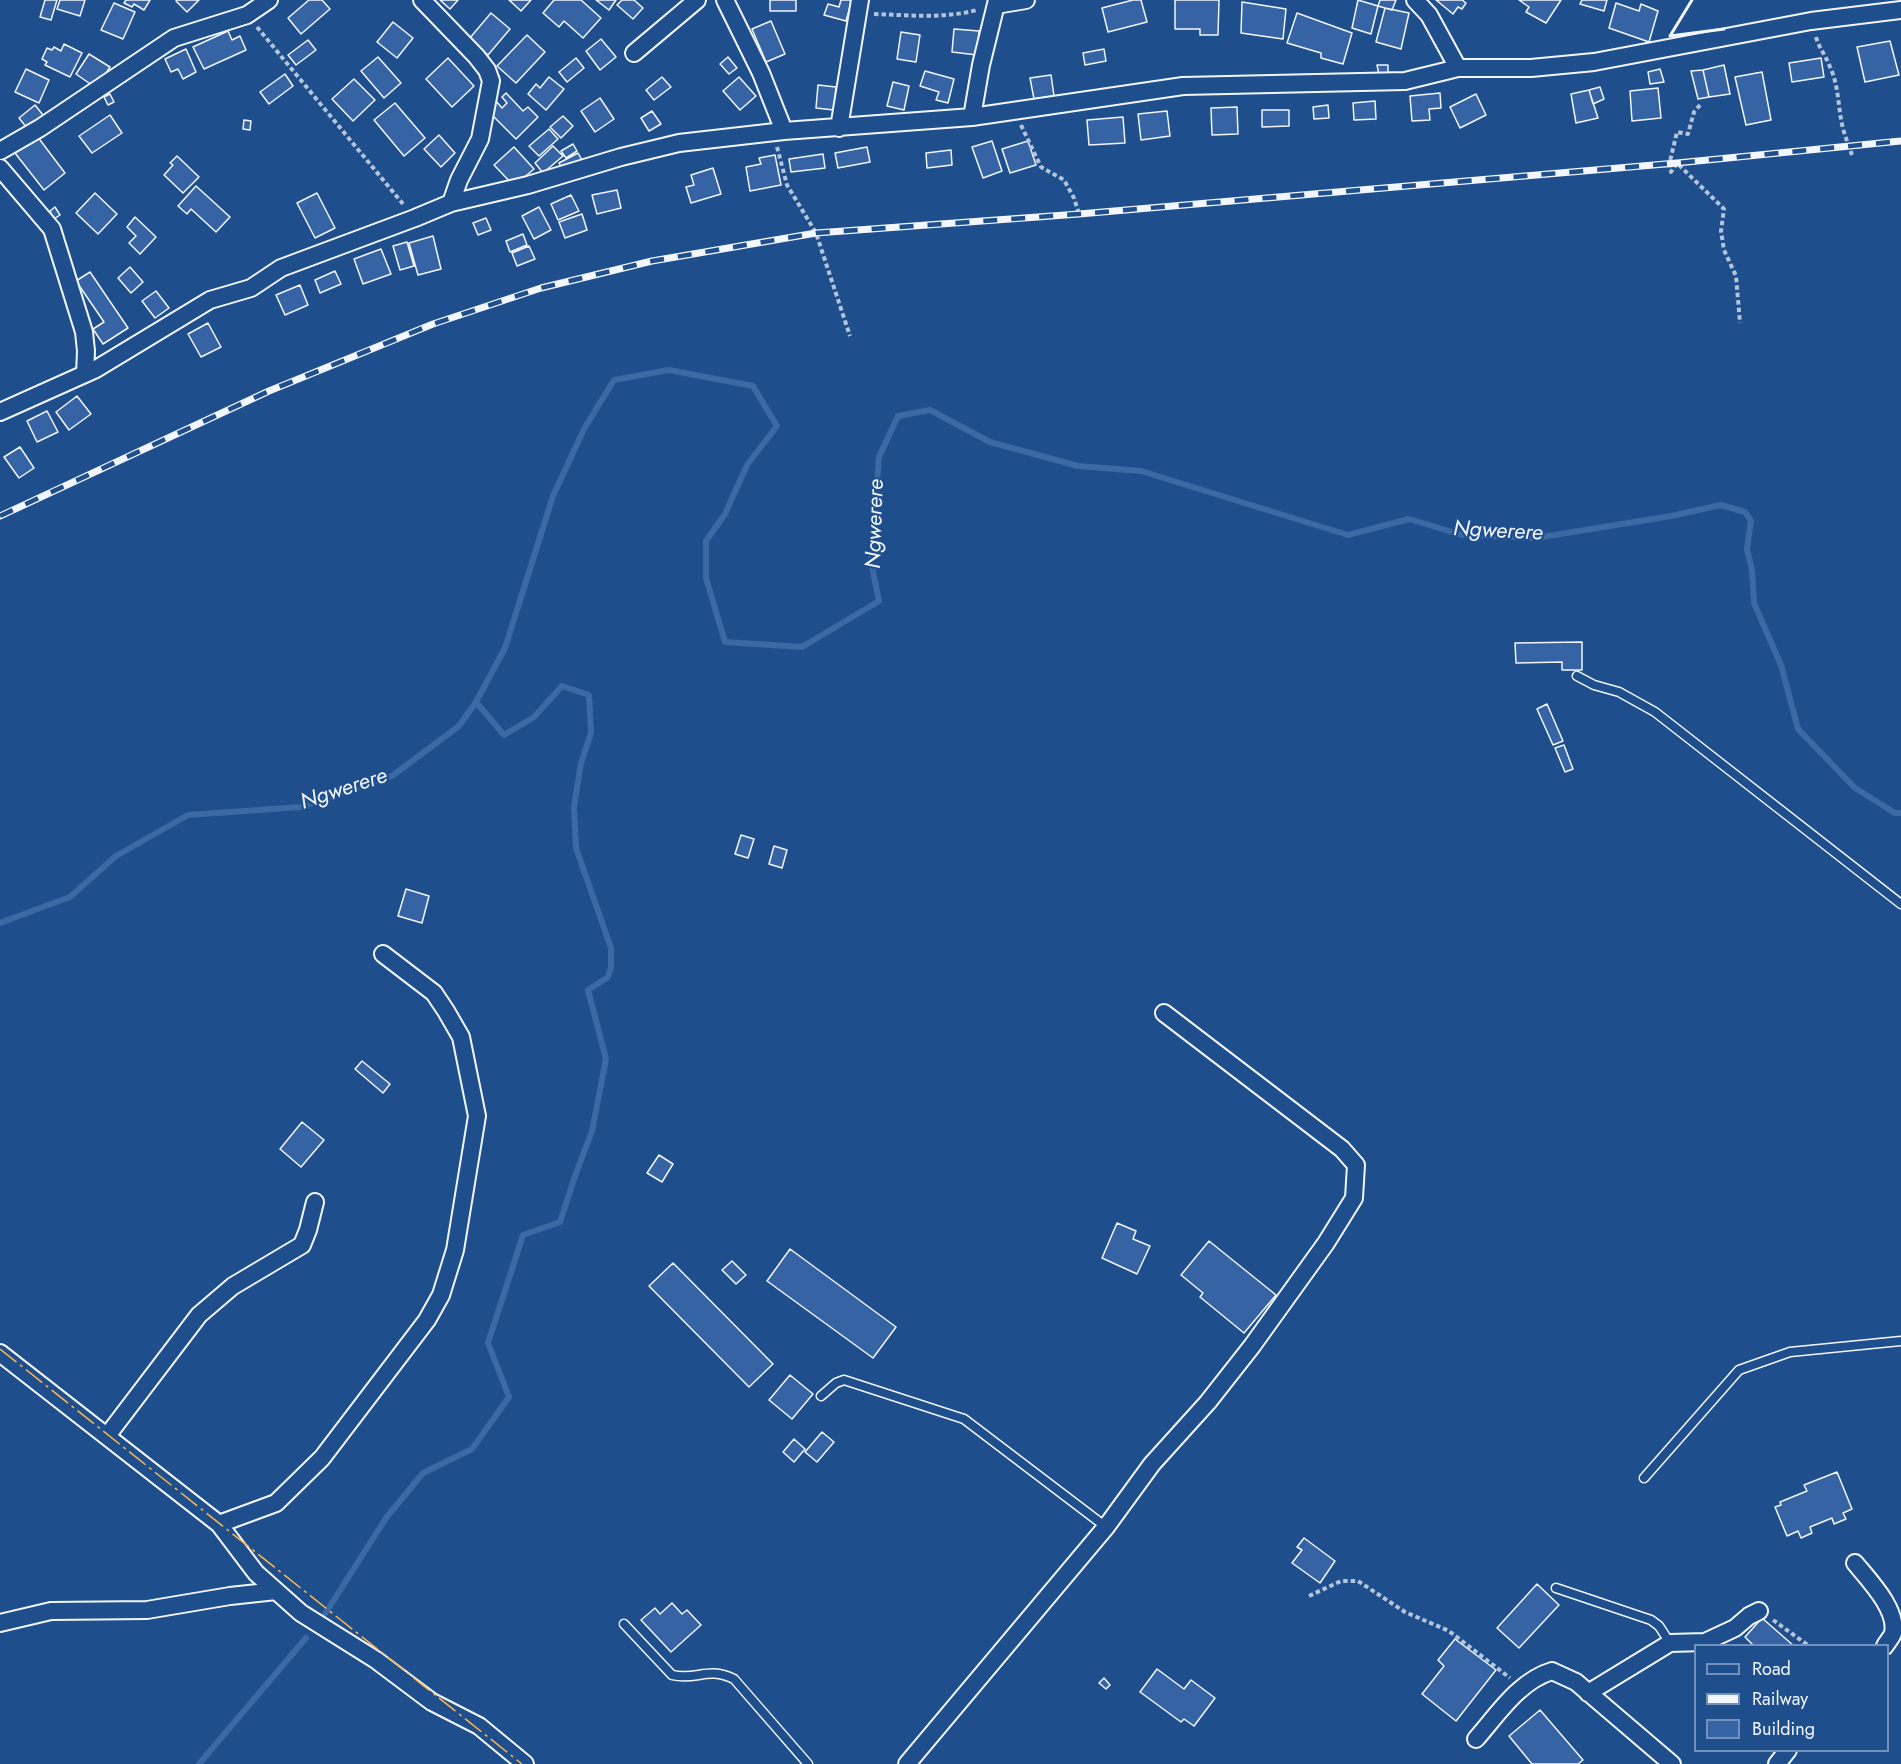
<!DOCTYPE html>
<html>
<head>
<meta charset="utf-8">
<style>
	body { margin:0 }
	#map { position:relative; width:1901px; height:1764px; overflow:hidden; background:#1f4e8c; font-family:Jost,sans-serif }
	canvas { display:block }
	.legend { position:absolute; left:1694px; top:1644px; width:195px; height:108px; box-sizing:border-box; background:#1f4e8c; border:2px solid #7391ba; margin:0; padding:8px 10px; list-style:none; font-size:18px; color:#f2f6ff }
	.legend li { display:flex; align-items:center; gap:12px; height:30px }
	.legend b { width:30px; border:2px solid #7391ba }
</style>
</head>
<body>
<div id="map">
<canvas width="1901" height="1764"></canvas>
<ul class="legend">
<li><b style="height:8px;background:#1f4e8c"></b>Road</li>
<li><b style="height:8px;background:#f2f6ff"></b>Railway</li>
<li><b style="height:16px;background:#3563a3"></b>Building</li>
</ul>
</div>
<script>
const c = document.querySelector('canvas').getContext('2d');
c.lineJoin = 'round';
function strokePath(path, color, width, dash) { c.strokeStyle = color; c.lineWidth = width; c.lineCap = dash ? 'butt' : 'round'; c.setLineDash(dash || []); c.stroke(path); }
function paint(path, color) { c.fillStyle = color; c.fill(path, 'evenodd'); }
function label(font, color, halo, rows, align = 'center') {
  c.font = font + ' Jost,sans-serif'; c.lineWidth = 4.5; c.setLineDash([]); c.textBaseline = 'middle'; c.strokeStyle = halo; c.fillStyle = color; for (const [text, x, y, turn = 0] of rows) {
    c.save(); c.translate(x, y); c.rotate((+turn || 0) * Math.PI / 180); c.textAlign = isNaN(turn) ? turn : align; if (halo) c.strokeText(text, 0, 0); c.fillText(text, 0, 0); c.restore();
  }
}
strokePath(new Path2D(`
	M 0,923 L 70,897 L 116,856 L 188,815 L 301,807 L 392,776 L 459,726 L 476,702 L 505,648 L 553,496 L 584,429 L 614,380 L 669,370 L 753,386 L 777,426 L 747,465 L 725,514 L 706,541 L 706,578 L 725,642 L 802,647 L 879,601 L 871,562 L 879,457 L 898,416 L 930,410 L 990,442 L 1078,466 L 1141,471 L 1348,535 L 1409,519 L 1462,535 L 1536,538 L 1671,516 L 1721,505 L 1745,512 L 1751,521 L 1747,549 L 1752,570 L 1754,603 L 1781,665 L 1798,729 L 1855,788 L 1895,813 L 1901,813
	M 325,1614 L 386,1518 L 423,1473 L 472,1449 L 509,1397 L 488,1343 L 523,1235 L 560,1222 L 575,1176 L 592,1131 L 606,1059 L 588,990 L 608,977 L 611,967 L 611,948 L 576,848 L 574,807 L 581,763 L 591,733 L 589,695 L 562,686 L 534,717 L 504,735 L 476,702
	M 199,1764 L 306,1638`), '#3b69a3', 6);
const building = new Path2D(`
	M 45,0 L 57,0 L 51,20 L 40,17 Z
	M 60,0 L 85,0 L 80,16 L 57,9 Z
	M 126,0 L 150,0 L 144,10 L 134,4 L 132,7 L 124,3 Z
	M 177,0 L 199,0 L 187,12 L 176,1 Z
	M 309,0 L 322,0 L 330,9 L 301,34 L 288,18 Z
	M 440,0 L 458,0 L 450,9 Z
	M 509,0 L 531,0 L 521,11 Z
	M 554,0 L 581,0 L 601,18 L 583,38 L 564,21 L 559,27 L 543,13 Z
	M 596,0 L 616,0 L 609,10 Z
	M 622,0 L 634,0 L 643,8 L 633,19 L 617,5 Z
	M 770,0 L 796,0 L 796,11 L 770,11 Z
	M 841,0 L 852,0 L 846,21 L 824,15 L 828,4 L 839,7 Z
	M 1133,0 L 1141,0 L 1147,22 L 1108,32 L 1102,8 Z
	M 1175,0 L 1219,0 L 1218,35 L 1200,35 L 1200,29 L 1175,29 Z
	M 1358,0 L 1378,6 L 1371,34 L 1352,28 Z
	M 1380,0 L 1396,0 L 1392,10 L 1378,6 Z
	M 1436,0 L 1462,0 L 1466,3 L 1462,9 L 1458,7 L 1453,14 Z
	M 1519,0 L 1561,0 L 1546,23 L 1526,12 L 1529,7 Z
	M 1582,0 L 1607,0 L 1604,11 L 1580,4 Z
	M 1242,2 L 1286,9 L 1283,39 L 1241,33 Z
	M 114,3 L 135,12 L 123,39 L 101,30 Z
	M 1616,3 L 1639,11 L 1641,4 L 1658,11 L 1649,42 L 1609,28 Z
	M 1385,8 L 1409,13 L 1401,49 L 1376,42 Z
	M 491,13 L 510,29 L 488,55 L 469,39 Z
	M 1297,13 L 1352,33 L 1343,64 L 1321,58 L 1321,53 L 1287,43 Z
	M 771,21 L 785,54 L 766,62 L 752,29 Z
	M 393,22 L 413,38 L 397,58 L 377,42 Z
	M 954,29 L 979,31 L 977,55 L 952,52 Z
	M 228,31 L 232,40 L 240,36 L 246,50 L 204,69 L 193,47 Z
	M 901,32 L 920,35 L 916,62 L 897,59 Z
	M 527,35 L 545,52 L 516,83 L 497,66 Z
	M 601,39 L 616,57 L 600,70 L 586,51 Z
	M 308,40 L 316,50 L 296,65 L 288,55 Z
	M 1890,41 L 1899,75 L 1865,82 L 1857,47 Z
	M 64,44 L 82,53 L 70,77 L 45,65 L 47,62 L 42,59 L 47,48 L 52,50 L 54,47 L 61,51 Z
	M 186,49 L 196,72 L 183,79 L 178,69 L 171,72 L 165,59 Z
	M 1104,49 L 1106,61 L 1085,65 L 1083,53 Z
	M 89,54 L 110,67 L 96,88 L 76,74 Z
	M 378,57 L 401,83 L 384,98 L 361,71 Z
	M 728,57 L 737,68 L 729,74 L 720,64 Z
	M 448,58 L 474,86 L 452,107 L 426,79 Z
	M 576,58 L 584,68 L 567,82 L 559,72 Z
	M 1821,58 L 1824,77 L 1792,82 L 1789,63 Z
	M 1377,65 L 1388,65 L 1388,75 L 1379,75 Z
	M 1724,65 L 1730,94 L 1709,97 L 1703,70 Z
	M 26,69 L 49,80 L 39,103 L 15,92 Z
	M 1660,69 L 1664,82 L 1650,84 L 1648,72 Z
	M 1703,70 L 1709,97 L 1698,99 L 1691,71 Z
	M 925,71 L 954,79 L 948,103 L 936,100 L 939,92 L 920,86 Z
	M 1762,72 L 1771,120 L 1746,125 L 1735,77 Z
	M 285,74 L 293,86 L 269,104 L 260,92 Z
	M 1051,75 L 1054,96 L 1034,99 L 1030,78 Z
	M 549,77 L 564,89 L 546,110 L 528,94 L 536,84 L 540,88 Z
	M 662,77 L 671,87 L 654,100 L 646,90 Z
	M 739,77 L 756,96 L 740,110 L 723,91 Z
	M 354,79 L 375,100 L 353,121 L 332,99 Z
	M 893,82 L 909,86 L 904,110 L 887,106 Z
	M 818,85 L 836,87 L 834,110 L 816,108 Z
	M 1600,87 L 1604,99 L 1593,104 L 1589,90 Z
	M 1658,88 L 1661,118 L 1632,121 L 1630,91 Z
	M 1589,90 L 1598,118 L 1576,123 L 1571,94 Z
	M 506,93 L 523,111 L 528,107 L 538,117 L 516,139 L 487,110 L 496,101 L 502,108 L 507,103 L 502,97 Z
	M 1440,93 L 1441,108 L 1429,109 L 1430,120 L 1412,121 L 1410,96 Z
	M 110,94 L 114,102 L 108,105 L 104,97 Z
	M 1476,94 L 1486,115 L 1460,128 L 1450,107 Z
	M 600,98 L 614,119 L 595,132 L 581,111 Z
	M 1375,101 L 1376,119 L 1354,120 L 1353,103 Z
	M 395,103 L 425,138 L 404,156 L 374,120 Z
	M 35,105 L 43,115 L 27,128 L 19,118 Z
	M 1328,105 L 1329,118 L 1314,119 L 1313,107 Z
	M 1237,107 L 1238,134 L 1212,135 L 1211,108 Z
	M 1262,110 L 1289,110 L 1289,126 L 1262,127 Z
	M 652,111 L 661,124 L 649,131 L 641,118 Z
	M 1167,111 L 1170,136 L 1141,140 L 1138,114 Z
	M 110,115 L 122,133 L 92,153 L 79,136 Z
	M 563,116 L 573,126 L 561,138 L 550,127 Z
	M 1123,117 L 1125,143 L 1089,145 L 1087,120 Z
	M 244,120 L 251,121 L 250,130 L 243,129 Z
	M 549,129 L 558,139 L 539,156 L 529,146 Z
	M 439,135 L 455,153 L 441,167 L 424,149 Z
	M 37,136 L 65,173 L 44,190 L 15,153 Z
	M 992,141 L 1002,171 L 983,178 L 972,147 Z
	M 1028,141 L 1036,165 L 1010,173 L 1002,149 Z
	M 573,144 L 577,151 L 566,158 L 561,151 Z
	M 553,146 L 563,156 L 543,173 L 535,163 Z
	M 514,147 L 534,169 L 514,186 L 494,165 Z
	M 867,147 L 870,162 L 838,168 L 835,153 Z
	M 951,150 L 952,165 L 927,168 L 926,153 Z
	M 578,153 L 582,160 L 563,170 L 559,163 Z
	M 823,154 L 825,168 L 791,172 L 789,159 Z
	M 775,155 L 781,185 L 750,191 L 746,167 L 761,164 L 759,158 Z
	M 177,156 L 199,177 L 183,193 L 164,175 L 173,165 L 170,163 Z
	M 713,168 L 721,194 L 691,203 L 686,187 L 694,185 L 691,175 Z
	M 196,186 L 230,217 L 216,232 L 191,209 L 187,214 L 178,206 Z
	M 617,190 L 621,208 L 597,214 L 592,195 Z
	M 95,193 L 117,214 L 98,234 L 76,213 Z
	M 317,193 L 335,228 L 315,238 L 297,203 Z
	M 571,195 L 579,211 L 558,220 L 551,204 Z
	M 55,207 L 60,215 L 54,219 L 50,211 Z
	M 539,207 L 551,230 L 534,239 L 522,216 Z
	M 582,214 L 587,230 L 565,238 L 559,222 Z
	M 135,217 L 156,237 L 140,254 L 129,243 L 136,236 L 127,227 Z
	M 486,218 L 491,230 L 478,235 L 473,223 Z
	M 523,234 L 527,245 L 510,252 L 506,241 Z
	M 433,236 L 441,269 L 418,275 L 409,243 Z
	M 407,242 L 414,266 L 400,270 L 393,246 Z
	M 529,246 L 535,259 L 517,266 L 512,253 Z
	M 381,249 L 391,274 L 363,284 L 354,259 Z
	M 130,267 L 143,282 L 131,293 L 118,278 Z
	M 335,271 L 341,284 L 320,293 L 315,280 Z
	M 90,272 L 128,328 L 103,344 L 93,329 L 104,322 L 76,281 Z
	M 300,285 L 308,305 L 285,315 L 276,295 Z
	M 156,291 L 169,308 L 155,318 L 142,301 Z
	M 208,323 L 221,347 L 201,357 L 188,334 Z
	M 77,396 L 91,414 L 69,430 L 56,412 Z
	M 47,411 L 58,432 L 37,442 L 27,421 Z
	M 20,447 L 34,468 L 19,478 L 4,457 Z
	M 1582,642 L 1582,670 L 1562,670 L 1562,662 L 1516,663 L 1515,643 Z
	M 1547,704 L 1563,741 L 1553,745 L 1537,709 Z
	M 1564,745 L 1573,769 L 1565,772 L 1555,748 Z
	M 741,835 L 754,839 L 748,858 L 735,854 Z
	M 774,846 L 787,850 L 782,868 L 769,864 Z
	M 406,889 L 429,896 L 422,923 L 398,916 Z
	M 362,1061 L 390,1084 L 383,1093 L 355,1069 Z
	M 302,1122 L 324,1140 L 301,1167 L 280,1149 Z
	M 659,1155 L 673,1164 L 662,1182 L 647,1173 Z
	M 1117,1223 L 1136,1231 L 1133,1239 L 1150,1246 L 1137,1274 L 1102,1258 Z
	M 1209,1241 L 1276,1295 L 1244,1333 L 1200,1297 L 1203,1293 L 1181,1275 Z
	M 790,1249 L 896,1327 L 873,1358 L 767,1281 Z
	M 732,1261 L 746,1275 L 736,1284 L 722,1270 Z
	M 673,1263 L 773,1364 L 749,1387 L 649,1286 Z
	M 790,1375 L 813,1394 L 792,1419 L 769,1400 Z
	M 822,1432 L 834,1442 L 817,1462 L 805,1452 Z
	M 794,1439 L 805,1449 L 794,1462 L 783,1452 Z
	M 1837,1472 L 1852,1509 L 1843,1513 L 1846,1519 L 1834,1524 L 1832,1518 L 1810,1527 L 1812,1533 L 1801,1538 L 1798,1531 L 1787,1536 L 1775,1507 L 1781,1505 L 1780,1502 L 1807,1491 L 1804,1485 Z
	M 1304,1538 L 1335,1561 L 1320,1583 L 1292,1563 L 1302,1550 L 1297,1547 Z
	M 1537,1584 L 1559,1605 L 1519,1648 L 1497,1628 Z
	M 672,1603 L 682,1614 L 687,1610 L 701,1625 L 671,1652 L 641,1620 L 655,1608 L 660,1614 Z
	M 1762,1618 L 1794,1646 L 1754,1646 L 1745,1637 Z
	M 1455,1639 L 1496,1670 L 1456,1721 L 1422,1694 L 1444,1666 L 1438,1660 Z
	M 1157,1669 L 1184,1689 L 1191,1680 L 1215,1698 L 1194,1726 L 1184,1719 L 1181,1722 L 1140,1692 Z
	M 1104,1678 L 1110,1685 L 1106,1689 L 1099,1683 Z
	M 1540,1710 L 1583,1760 L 1578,1764 L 1532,1764 L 1509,1736 Z`);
paint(building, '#3563a3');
strokePath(building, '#f2f6ff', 1.5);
const lane = new Path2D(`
	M 1577,676 L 1594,685 L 1619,692 L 1655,712 L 1901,904
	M 821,1396 L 836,1383 L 844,1380 L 964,1419 L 1106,1527
	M 1644,1478 L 1739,1370 L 1790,1352 L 1901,1341
	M 1556,1588 L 1651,1620 L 1659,1626 L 1670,1643
	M 624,1624 L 672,1675 C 697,1681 707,1666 734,1679 L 808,1764`);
const street = new Path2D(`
	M 422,0 L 476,56 L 487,70 L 491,81 L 480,139 L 459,180 L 451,203
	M 725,0 L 761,73 L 784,131
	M 1415,0 L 1429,15 L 1458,68
	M 996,5 L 1026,0
	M 634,53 L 697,0
	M 972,117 L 981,65 L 997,0
	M 839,128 L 860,0
	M 0,151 L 40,128 L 174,38 L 247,15 L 269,0
	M 0,168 L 52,229 L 84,332 L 86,351 L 85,374
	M 0,412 L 96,369 L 210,300 L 251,288 L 281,268 L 415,218 L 451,203 L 528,185 L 621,157 L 679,143 L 784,131 L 972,117 L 1183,86 L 1405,81 L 1458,68 L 1531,68 L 1594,62 L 1811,21 L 1901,10
	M 0,1353 L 219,1524 L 256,1573 L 301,1613 L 376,1660 L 432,1702 L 479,1726 L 525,1764
	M 107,1436 L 199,1315 L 233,1286 L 302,1245 L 308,1230 L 315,1202
	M 219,1524 L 276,1503 L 322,1458 L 427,1320 L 441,1295 L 455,1250 L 477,1116 L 461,1037 L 446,1011 L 434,993 L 383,954
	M 1855,1563 C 1869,1580 1898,1610 1893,1633 C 1892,1637 1887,1642 1885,1646
	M 0,1623 L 51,1611 L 147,1610 L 230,1596 L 276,1591
	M 1588,1693 L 1670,1643 L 1705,1642 L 1735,1628 L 1749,1616 L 1759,1611
	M 1476,1739 C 1498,1714 1519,1681 1552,1671 L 1576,1682 L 1672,1764
	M 907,1764 L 1106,1527 L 1152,1464 L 1208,1402 L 1252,1346 L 1326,1243 L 1354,1198 L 1356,1165 L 1342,1149 L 1164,1013
	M 1777,1764 L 1788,1750`);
strokePath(lane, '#f2f6ff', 11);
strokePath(street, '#f2f6ff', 20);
strokePath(new Path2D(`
	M 874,14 C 909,15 943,19 977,10
	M 257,27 L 403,204
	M 1816,37 C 1819,48 1826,56 1830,67 C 1838,84 1838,102 1841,119 C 1843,132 1848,143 1852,155
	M 1700,105 L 1694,112 L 1688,134 L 1677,132 L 1670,161 L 1671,172 L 1677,163 L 1724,209 L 1721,231 L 1724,250 L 1736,276 L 1740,323
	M 1021,125 L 1041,167 L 1064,180 L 1074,198 L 1079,214
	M 777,147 L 787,185 L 816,233 L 850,336
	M 1309,1596 L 1341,1581 L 1358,1581 L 1405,1612 L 1449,1631 L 1510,1678
	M 1773,1620 L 1809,1646`), '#b3c4dc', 4, [4.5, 3]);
strokePath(lane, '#1f4e8c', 8);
strokePath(street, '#1f4e8c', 16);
const rail = new Path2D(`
	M 0,516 L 269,391 L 433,324 L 541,288 L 652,261 L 816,233 L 1079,214 L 1677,163 L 1901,141`);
strokePath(rail, '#f2f6ff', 7);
strokePath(rail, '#1f4e8c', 4.5, [14]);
strokePath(new Path2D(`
	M 1692,0 L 1670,36 L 1724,29`), '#f2f6ff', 3);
strokePath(new Path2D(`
	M 0,1349 L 522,1764`), '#ffb74d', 1.5, [21, 4.5, 3, 4.5]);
label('italic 22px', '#f2f6ff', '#1f4e8c', [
	["Ngwerere",876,524,-88],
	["Ngwerere",1498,532,3],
	["Ngwerere",344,790,-18]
]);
</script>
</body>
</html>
